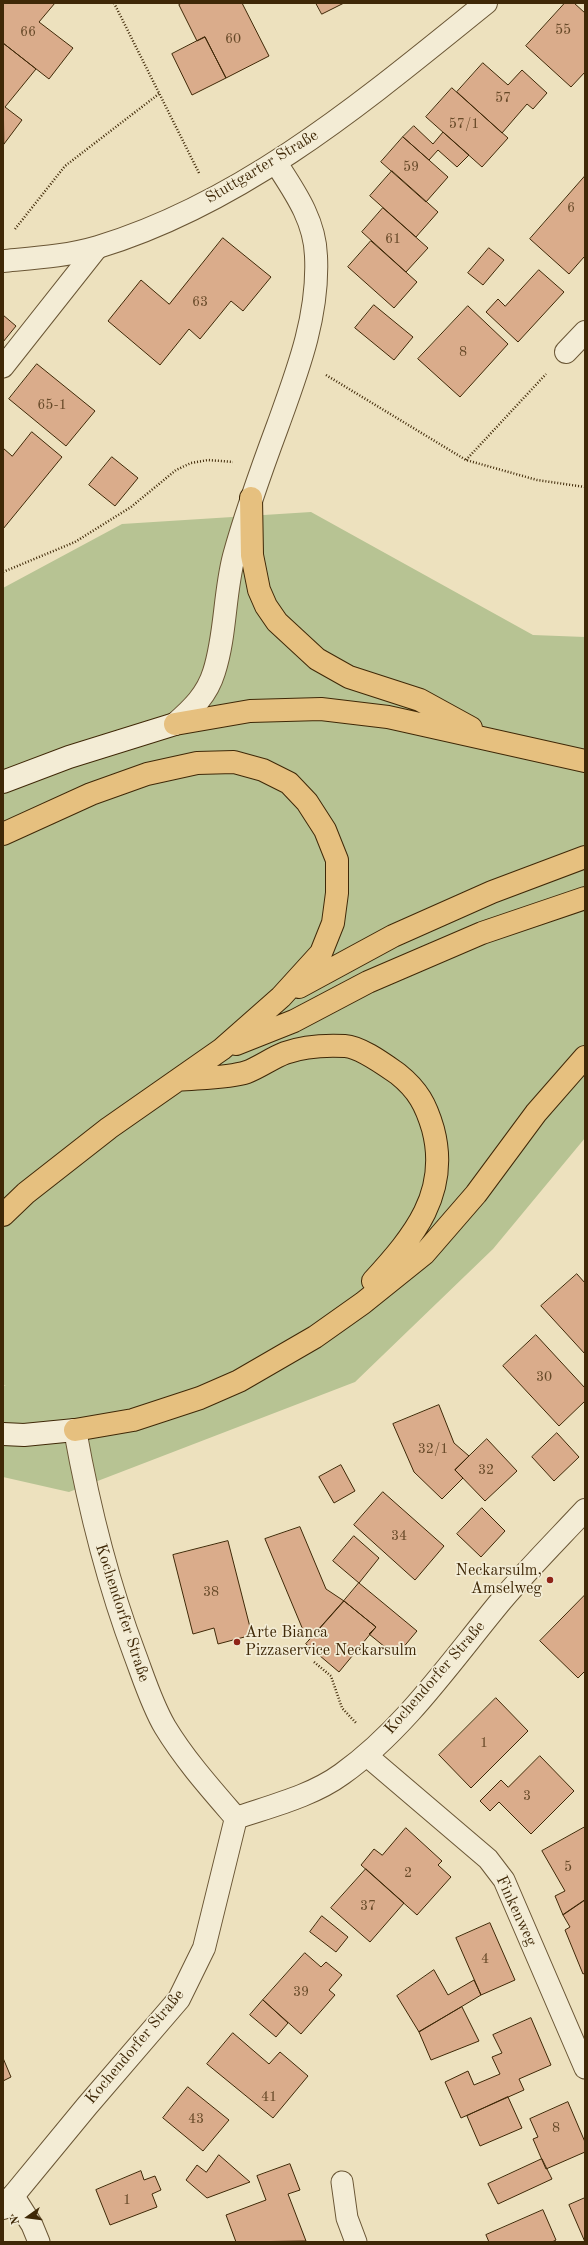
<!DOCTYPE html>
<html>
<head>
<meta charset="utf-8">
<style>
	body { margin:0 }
	#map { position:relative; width:588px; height:2245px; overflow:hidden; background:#ede1be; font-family:"Old Standard TT",serif }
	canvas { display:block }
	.frame { position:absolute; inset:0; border:4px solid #3f2807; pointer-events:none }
	.north { position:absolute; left:8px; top:2197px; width:40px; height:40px; -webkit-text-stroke:3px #f3ecd5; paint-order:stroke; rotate:256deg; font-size:11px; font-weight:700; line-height:16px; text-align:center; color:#3f2807 }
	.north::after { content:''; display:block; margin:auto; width:14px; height:18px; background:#3f2807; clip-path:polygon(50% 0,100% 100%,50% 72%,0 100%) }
</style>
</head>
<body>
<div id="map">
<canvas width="588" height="2245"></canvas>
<div class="frame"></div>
<div class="north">N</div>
</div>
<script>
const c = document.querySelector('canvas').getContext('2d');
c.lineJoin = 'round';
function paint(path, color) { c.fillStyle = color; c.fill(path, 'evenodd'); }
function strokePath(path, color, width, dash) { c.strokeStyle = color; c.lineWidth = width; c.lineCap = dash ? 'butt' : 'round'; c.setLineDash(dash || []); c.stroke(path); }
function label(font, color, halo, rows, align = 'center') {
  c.font = font + ' "Old Standard TT",serif'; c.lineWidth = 3.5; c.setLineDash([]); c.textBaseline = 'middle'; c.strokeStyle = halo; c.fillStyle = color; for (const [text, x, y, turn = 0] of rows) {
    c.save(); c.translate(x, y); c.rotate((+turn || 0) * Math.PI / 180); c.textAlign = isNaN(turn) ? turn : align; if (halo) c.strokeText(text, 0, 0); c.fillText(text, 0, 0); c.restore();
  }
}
paint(new Path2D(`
	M 311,512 L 533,635 L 585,637 L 585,1138 L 493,1249 L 355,1382 L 69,1492 L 3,1477 L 3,1386 L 6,1385 L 3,1385 L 3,588 L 122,524 Z`), '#b7c393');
const building = new Path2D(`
	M 3,3 L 55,3 L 39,22 L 73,48 L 49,79 L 3,43 Z
	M 182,3 L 242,3 L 269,56 L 226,78 L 205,37 L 197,41 L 179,5 Z
	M 316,3 L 344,3 L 322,14 Z
	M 565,3 L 574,3 L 585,13 L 585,72 L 571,87 L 526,46 Z
	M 205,37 L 226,78 L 192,95 L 172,54 Z
	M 3,43 L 36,69 L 5,107 L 22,120 L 4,144 Z
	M 483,63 L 508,85 L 522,70 L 547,93 L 533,109 L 527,104 L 502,133 L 457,92 Z
	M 452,88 L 508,138 L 482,167 L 426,117 Z
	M 414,126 L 433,144 L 443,132 L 469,155 L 457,167 L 438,150 L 429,160 L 403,137 Z
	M 403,137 L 448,177 L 426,202 L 381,162 Z
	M 392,171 L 438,212 L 416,237 L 370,196 Z
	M 585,176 L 585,259 L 584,257 L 569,274 L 530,239 Z
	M 383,208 L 428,248 L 406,272 L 362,232 Z
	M 223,238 L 271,277 L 243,311 L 231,301 L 200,339 L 189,329 L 160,365 L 108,321 L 141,280 L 169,304 Z
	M 371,241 L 417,282 L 394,308 L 348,267 Z
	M 489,248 L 504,260 L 483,285 L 468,273 Z
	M 539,270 L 564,292 L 518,342 L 486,312 L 498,299 L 505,306 Z
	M 374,305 L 413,337 L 394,360 L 355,328 Z
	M 468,306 L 508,344 L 460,397 L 418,359 Z
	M 3,315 L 16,326 L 3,342 Z
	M 37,364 L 95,411 L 66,446 L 9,399 Z
	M 32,432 L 62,457 L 3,529 L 3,448 L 12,456 Z
	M 112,457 L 138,478 L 115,506 L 89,485 Z
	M 577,1274 L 585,1283 L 585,1354 L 541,1306 Z
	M 536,1335 L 585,1388 L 585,1401 L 559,1426 L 503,1366 Z
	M 439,1405 L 454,1443 L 469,1456 L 455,1470 L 463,1478 L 442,1499 L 414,1472 L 393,1424 Z
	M 557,1433 L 579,1457 L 554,1481 L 532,1457 Z
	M 487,1439 L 517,1471 L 485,1501 L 455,1470 Z
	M 341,1465 L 355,1491 L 334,1503 L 319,1477 Z
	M 383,1492 L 444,1546 L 415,1580 L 354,1525 Z
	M 482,1508 L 505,1531 L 481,1557 L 457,1534 Z
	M 300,1527 L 326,1589 L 344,1601 L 312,1637 L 303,1630 L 265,1539 Z
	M 354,1536 L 379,1558 L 359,1583 L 333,1561 Z
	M 228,1541 L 252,1635 L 218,1644 L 214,1628 L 193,1634 L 173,1555 Z
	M 359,1583 L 417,1631 L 396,1656 L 369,1634 L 376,1627 L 344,1601 Z
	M 585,1595 L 585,1671 L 578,1678 L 540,1641 Z
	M 344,1601 L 376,1627 L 339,1672 L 306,1644 Z
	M 496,1698 L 528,1731 L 471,1788 L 439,1755 Z
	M 540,1756 L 574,1791 L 531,1834 L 499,1802 L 490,1811 L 480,1801 L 501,1780 L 508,1787 Z
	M 585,1827 L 585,1900 L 563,1915 L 555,1896 L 565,1891 L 542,1851 Z
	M 406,1828 L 442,1861 L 438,1865 L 451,1877 L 417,1915 L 361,1865 L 374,1849 L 382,1855 Z
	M 366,1869 L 404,1903 L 370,1942 L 331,1908 Z
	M 585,1900 L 585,1973 L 583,1974 L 565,1930 L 570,1927 L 563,1915 Z
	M 322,1916 L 348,1937 L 336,1952 L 310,1932 Z
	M 490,1923 L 515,1980 L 481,1995 L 456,1938 Z
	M 305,1953 L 321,1967 L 326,1962 L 342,1975 L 329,1990 L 335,1995 L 301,2034 L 263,2000 Z
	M 434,1970 L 448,1995 L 474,1980 L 481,1995 L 419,2032 L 397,1996 Z
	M 263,2000 L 288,2023 L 276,2037 L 250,2015 Z
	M 462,2007 L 479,2041 L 431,2060 L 419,2032 Z
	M 531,2018 L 551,2065 L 519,2079 L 524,2090 L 461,2118 L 445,2082 L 468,2071 L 474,2085 L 500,2074 L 492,2057 L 502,2053 L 493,2035 Z
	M 233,2033 L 269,2064 L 280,2052 L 308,2076 L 273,2118 L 207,2064 Z
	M 3,2058 L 11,2077 L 3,2081 Z
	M 188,2087 L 229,2120 L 203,2151 L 163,2118 Z
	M 508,2097 L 522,2128 L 480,2146 L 467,2116 Z
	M 568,2102 L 585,2142 L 585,2152 L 546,2169 L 533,2139 L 538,2137 L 530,2119 Z
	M 219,2155 L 250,2182 L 207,2198 L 186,2180 L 197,2165 L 206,2172 Z
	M 542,2159 L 552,2179 L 498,2204 L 488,2184 Z
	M 290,2164 L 300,2190 L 288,2194 L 306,2241 L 236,2242 L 226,2215 L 266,2200 L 257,2176 Z
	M 141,2171 L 144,2180 L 155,2176 L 161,2190 L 152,2194 L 157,2207 L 110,2225 L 96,2190 Z
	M 585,2198 L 585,2242 L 569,2205 Z
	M 543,2210 L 556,2240 L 552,2242 L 489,2242 L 486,2235 Z`);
paint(building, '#daac8b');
strokePath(building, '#3f2807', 1);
const lane = new Path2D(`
	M 3,367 L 97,248
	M 366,1755 L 488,1859 L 504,1880 L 585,2068
	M 342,2182 L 347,2218 L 356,2242
	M 13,2195 L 32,2225 L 39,2242`);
const street = new Path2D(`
	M 3,261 C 35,258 68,256 98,247 C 246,202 368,98 486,3
	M 566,352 L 585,332
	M 175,724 C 192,709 207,695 214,672 C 226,635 224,594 234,556 C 246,512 262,468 278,425 C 298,370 319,315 316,256 C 315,220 294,191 276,163
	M 75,1430 C 89,1508 107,1581 135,1655 C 144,1679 152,1705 165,1727 C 185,1760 211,1789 236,1818
	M 236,1818 C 271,1806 312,1796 342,1774 C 405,1729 452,1660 501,1601 C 528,1569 557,1540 585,1510
	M 3,2208 L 87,2106 L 179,1999 L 204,1948 L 236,1818`);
const secondary = new Path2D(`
	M 3,782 L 69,757 L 175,724
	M 3,1434 L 24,1435 L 75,1430`);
const highway = new Path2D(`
	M 251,498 L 252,555 L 259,590 L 266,606 L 277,622 L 317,659 L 349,677 L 420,700 L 471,728
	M 175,724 L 250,711 L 321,709 L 388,717 L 585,761
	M 3,834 L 91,794 L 147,774 L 197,763 L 234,762 L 263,770 L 289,783 L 307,802 L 325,830 L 337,860 L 337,893 L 333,923 L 321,953 L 281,997 L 222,1049 L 109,1128 L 26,1193 L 3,1215
	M 299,987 L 393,936 L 492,892 L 585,857
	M 236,1044 L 294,1021 L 368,982 L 482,933 L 585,898
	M 178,1080 C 198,1078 229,1078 247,1072 C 260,1067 272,1058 285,1053 C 304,1046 325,1045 345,1046 C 361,1047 385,1065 398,1074 C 418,1090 426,1105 433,1129 C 450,1193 414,1236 373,1281
	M 75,1430 L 133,1420 L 200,1398 L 239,1381 L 315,1337 L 363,1303 L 424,1254 L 476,1194 L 536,1113 L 585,1057`);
strokePath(lane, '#6a5635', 23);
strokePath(street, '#6a5635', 24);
strokePath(secondary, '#3f2807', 24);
strokePath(highway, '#3f2807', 24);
strokePath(new Path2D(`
	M 114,3 L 199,173
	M 15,229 L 65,166 L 160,93
	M 326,375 L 466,460 L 537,480 L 585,487
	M 466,460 L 546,374
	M 3,572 L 75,542 L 131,507 L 176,470 L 191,463 L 208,460 L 233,462
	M 314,1662 L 331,1676 L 342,1708 L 357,1724`), '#3f2807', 2.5, [1, 2]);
strokePath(lane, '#f3ecd5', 21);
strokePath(street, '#f3ecd5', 22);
strokePath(secondary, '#f3ecd5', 22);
strokePath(highway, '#e6c07f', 22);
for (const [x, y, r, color] of [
	[550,1580,4,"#8f2418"],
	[237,1642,4,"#8f2418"]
]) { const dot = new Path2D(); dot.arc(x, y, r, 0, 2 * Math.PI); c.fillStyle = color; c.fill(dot); strokePath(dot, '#f3ecd5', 1.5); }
label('14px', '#664928', null, [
	["55",563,30],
	["66",28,32],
	["60",233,39],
	["57",503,98],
	["57/1",464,124],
	["59",411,167],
	["6",571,208],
	["61",393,239],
	["63",200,302],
	["8",463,352],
	["65-1",52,405],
	["30",544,1377],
	["32/1",433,1449],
	["32",486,1470],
	["34",399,1536],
	["38",211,1592],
	["1",484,1743],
	["3",527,1796],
	["5",568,1867],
	["2",408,1873],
	["37",368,1906],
	["4",485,1959],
	["39",301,1992],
	["41",269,2097],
	["43",196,2119],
	["8",556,2128],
	["1",127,2200]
]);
label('16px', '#3f2807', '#f3ecd5', [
	["Stuttgarter Straße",262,167,-31],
	["Kochendorfer Straße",122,1613,72],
	["Kochendorfer Straße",435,1678,-49],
	["Finkenweg",516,1911,65],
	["Kochendorfer Straße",135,2047,-50]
]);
label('16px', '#3f2807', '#f3ecd5', [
	["Neckarsulm,",542,1571],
	["Amselweg",542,1589],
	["Arte Bianca",245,1633,"left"],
	["Pizzaservice Neckarsulm",245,1651,"left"]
], 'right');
</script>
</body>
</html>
